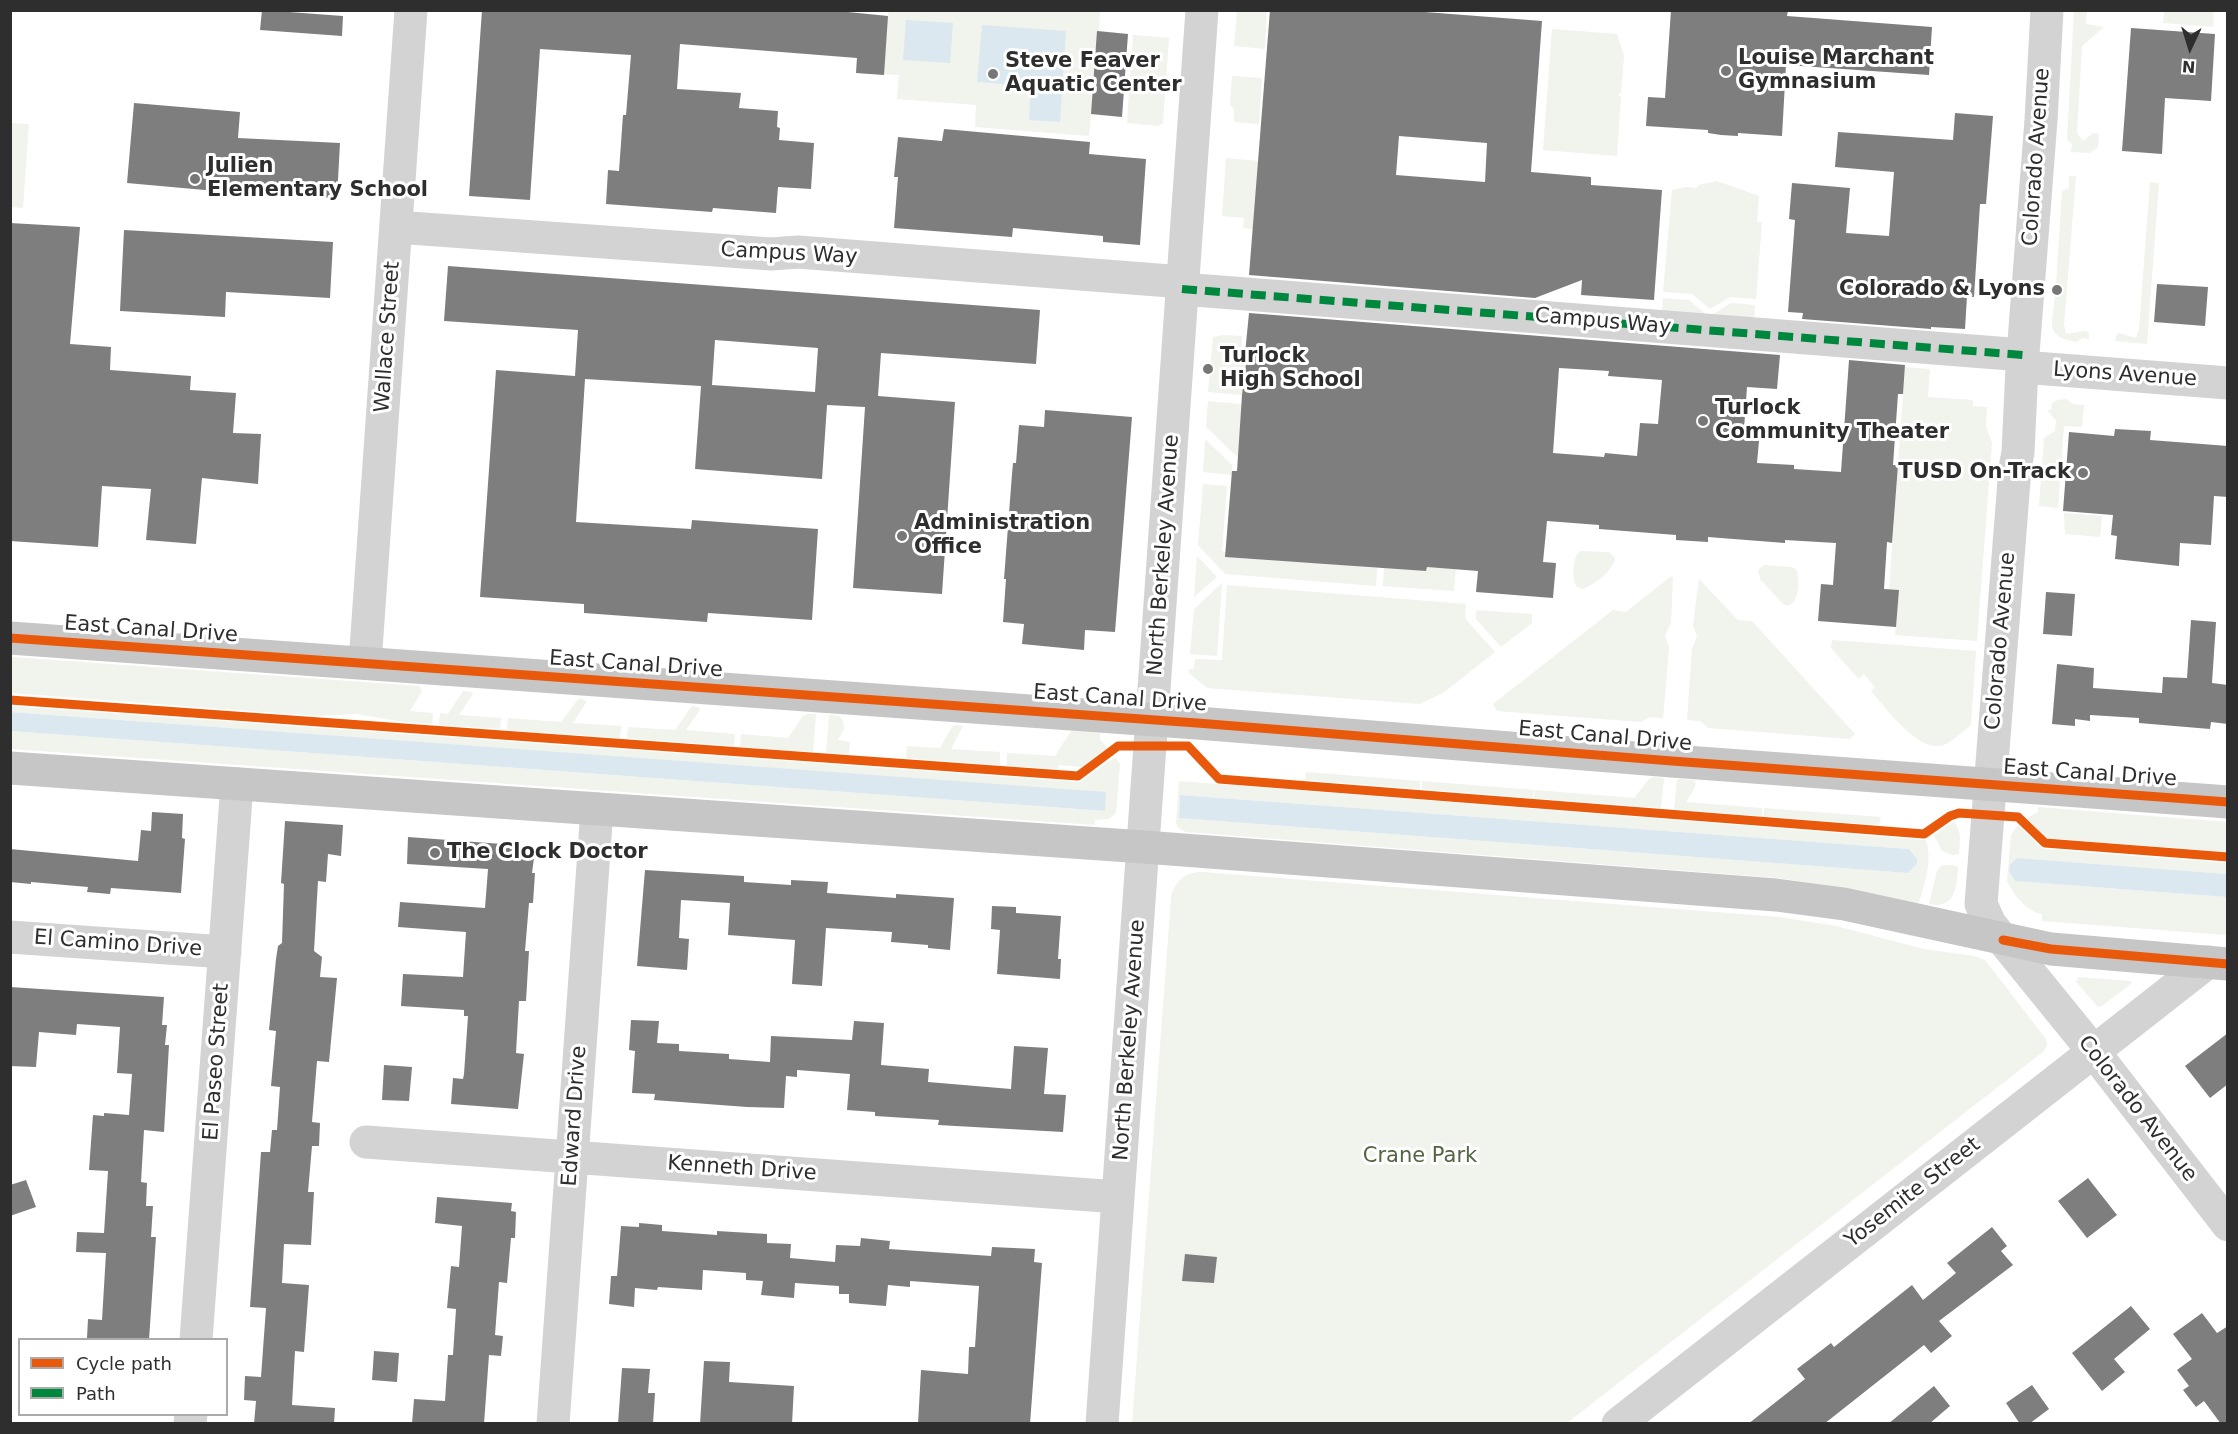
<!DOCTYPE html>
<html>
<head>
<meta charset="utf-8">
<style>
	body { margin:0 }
	#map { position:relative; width:2238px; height:1434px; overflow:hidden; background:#fff; font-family:"DejaVu Sans",sans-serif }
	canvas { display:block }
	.frame { position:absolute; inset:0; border:12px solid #2e2e2e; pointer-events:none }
	.legend { position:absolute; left:18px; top:1338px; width:210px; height:78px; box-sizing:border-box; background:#fff; border:2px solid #ababab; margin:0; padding:8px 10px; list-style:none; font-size:18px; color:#2e2e2e }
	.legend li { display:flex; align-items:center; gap:12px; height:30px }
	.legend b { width:30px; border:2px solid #ababab }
	.north { position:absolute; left:2160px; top:18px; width:60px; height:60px; -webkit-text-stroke:4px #fff; paint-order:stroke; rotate:184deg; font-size:16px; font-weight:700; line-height:24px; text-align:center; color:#2e2e2e }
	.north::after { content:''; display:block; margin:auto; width:21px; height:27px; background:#2e2e2e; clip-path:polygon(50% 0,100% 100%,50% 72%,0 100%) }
</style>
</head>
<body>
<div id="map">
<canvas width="2238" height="1434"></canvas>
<div class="frame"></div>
<ul class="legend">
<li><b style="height:8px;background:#e8590c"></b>Cycle path</li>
<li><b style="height:8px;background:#00873e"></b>Path</li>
</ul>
<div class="north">N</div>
</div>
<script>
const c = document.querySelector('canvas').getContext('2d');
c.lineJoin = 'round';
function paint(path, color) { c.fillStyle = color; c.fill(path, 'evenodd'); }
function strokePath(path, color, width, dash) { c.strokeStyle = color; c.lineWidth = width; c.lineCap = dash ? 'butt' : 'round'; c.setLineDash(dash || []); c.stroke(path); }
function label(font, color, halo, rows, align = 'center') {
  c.font = font + ' "DejaVu Sans",sans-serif'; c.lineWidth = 6; c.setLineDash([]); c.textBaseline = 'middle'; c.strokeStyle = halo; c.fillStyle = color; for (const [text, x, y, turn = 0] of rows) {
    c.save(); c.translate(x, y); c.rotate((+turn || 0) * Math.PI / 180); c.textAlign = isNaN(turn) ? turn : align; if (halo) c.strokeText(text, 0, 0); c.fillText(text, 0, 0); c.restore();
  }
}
paint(new Path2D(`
	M 889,10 L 1100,11 L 1099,31 L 1128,34 L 1122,117 L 1091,114 L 1089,136 L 975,127 L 976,105 L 897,99 L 899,75 L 856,73 L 859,14 L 888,16 Z
	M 1237,11 L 1267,11 L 1265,49 L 1234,46 Z
	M 2074,11 L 2087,11 L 2086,24 L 2104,27 L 2082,46 L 2077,133 L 2083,141 L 2093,133 L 2099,134 L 2098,147 L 2090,153 L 2071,152 L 2072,144 L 2067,140 Z
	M 2164,11 L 2214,11 L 2213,27 L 2163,23 Z
	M 1552,29 L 1617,34 L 1624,56 L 1621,93 L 1619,93 L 1619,96 L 1621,96 L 1617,156 L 1543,150 Z
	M 1133,35 L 1169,38 L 1163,123 L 1158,126 L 1127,123 Z
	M 1232,76 L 1262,78 L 1259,124 L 1234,122 L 1234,109 L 1230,105 Z
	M 10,123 L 29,124 L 23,208 L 11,207 Z
	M 1226,158 L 1259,161 L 1253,229 L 1243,228 L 1244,218 L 1222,216 Z
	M 2069,176 L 2076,176 L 2064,325 L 2066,334 L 2086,331 L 2089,333 L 2089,339 L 2082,338 L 2077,342 C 2043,337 2053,323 2055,295 L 2058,295 L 2059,285 L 2056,284 L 2062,191 L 2069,188 Z
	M 1717,181 L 1759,196 L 1757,222 L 1762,222 L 1756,299 L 1730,297 L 1710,309 L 1692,294 L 1663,292 L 1672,190 L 1686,187 L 1697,188 L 1698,185 Z
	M 2150,182 L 2159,183 L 2147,344 L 2115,341 L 2116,335 L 2119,333 L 2136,338 L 2139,329 Z
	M 1663,298 L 1689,300 L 1709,317 L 1731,303 L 1755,305 L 1754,321 L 1662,314 Z
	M 1224,335 L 1242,336 L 1241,364 L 1337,371 L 1243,391 L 1242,395 L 1208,392 L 1213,337 Z
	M 1905,367 L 1930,369 L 1928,397 L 1973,400 L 1973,406 L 1987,407 L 1986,426 L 1992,443 L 1977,641 L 1895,635 L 1899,591 L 1889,590 Z
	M 2066,399 L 2073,404 L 2084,405 L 2082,427 L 2064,426 L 2058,508 L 2039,506 L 2044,438 L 2055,431 L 2056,421 L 2047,410 L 2051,410 L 2052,403 L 2058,400 Z
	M 1208,401 L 1241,404 L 1239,446 L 1331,453 L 1259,472 L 1234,454 L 1206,427 Z
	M 1205,439 L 1232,465 L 1232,475 L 1203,472 Z
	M 1203,484 L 1227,486 L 1222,551 L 1226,552 L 1226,557 L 1295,562 L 1296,556 L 1311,562 L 1377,568 L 1376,586 L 1225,574 L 1198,545 Z
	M 2064,513 L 2102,516 L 2100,537 L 2065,534 Z
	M 1580,551 L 1609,552 L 1615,558 C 1614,570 1593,586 1582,589 L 1576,586 C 1572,577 1572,558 1580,551 Z
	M 1197,556 L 1217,577 L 1194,597 Z
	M 1764,565 L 1791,567 L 1796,569 C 1800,578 1799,595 1793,603 L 1787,606 L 1783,604 L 1760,579 L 1758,570 Z
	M 1427,567 L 1453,569 L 1456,567 L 1454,591 L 1383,586 L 1384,568 L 1426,571 Z
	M 1670,577 L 1673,577 L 1671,623 L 1665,635 L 1669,648 L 1663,718 L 1650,717 L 1641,722 L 1497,711 L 1493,704 L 1613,610 L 1626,612 Z
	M 1699,579 L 1738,620 L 1752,621 L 1855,734 L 1850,739 L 1708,728 L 1700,721 L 1687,720 L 1692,649 L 1697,637 L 1693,625 Z
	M 1222,583 L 1217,656 L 1190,654 L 1194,609 Z
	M 1227,585 L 1466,604 L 1465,618 L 1495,652 L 1443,693 L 1420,704 L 1207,688 L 1189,673 L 1189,669 L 1194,669 L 1195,659 L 1222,660 Z
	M 1476,610 L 1532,614 L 1532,623 L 1501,647 L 1476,619 Z
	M 1832,640 L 1976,651 L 1971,725 C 1963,731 1953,741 1944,745 C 1920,755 1885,707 1871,691 L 1875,687 L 1864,674 L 1859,679 L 1831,648 Z
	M 11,657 L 420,686 L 422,691 L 410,711 L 433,713 L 432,724 L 404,722 L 356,714 L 317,716 L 11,693 Z
	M 463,691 L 472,692 L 473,694 L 459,715 L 501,718 L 500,729 L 439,725 L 440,713 L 448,714 Z
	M 579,698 L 587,701 L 573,723 L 621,726 L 620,738 L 507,730 L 508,718 L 561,722 Z
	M 10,706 L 1080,782 L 1115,757 L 1120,764 L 1116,813 L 1109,819 L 1095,820 L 1095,825 L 11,749 L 11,731 L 1104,811 L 1106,793 L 11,712 Z
	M 694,706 L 700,708 L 700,710 L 686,730 L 735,734 L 734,746 L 627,738 L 628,727 L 675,730 L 691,707 Z
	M 807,714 L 816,714 L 813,752 L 740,747 L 741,734 L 788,738 L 803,716 Z
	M 829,715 L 839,716 L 843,721 L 844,729 L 838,740 L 850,742 L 849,754 L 826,753 Z
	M 956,725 L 963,726 L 951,749 L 1000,752 L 1000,765 L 906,758 L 907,746 L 940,748 L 952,727 Z
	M 1071,731 L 1100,733 L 1100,739 L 1107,748 L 1082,767 L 1059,765 L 1058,769 L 1007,766 L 1007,753 L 1055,756 Z
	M 1306,772 L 1420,781 L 1420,789 L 1305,780 Z
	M 1653,777 L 1664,778 L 1661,808 L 1534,798 L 1535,790 L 1634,798 L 1649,779 Z
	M 1677,779 L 1693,780 L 1696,783 L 1695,787 L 1686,802 L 1762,808 L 1762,816 L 1674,809 Z
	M 1179,781 L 1926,840 C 1933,862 1924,885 1918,906 L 1846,888 L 1778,878 L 1186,832 L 1178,828 L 1176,823 ZM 1180,795 L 1909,849 L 1917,859 L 1917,864 L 1908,873 L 1179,818 Z
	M 1422,781 L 1534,790 L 1533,798 L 1422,789 Z
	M 2038,807 L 2227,822 L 2227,852 L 2047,838 L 2027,818 L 2038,812 Z
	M 1764,808 L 1881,817 L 1879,825 L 1763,816 Z
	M 1954,821 C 1962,832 1960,841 1959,854 L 1952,855 L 1942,851 L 1934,835 Z
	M 2018,825 L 2043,849 L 2227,863 L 2227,874 L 2017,858 L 2016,881 L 2227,897 L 2227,935 L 2042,921 L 2042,914 C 2027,912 2013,894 2007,881 L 2011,835 Z
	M 1942,865 L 1952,865 L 1958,867 C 1957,887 1955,910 1929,904 L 1937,871 Z
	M 1202,872 L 1779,917 L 1836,926 L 1924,949 L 1974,956 L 1985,960 L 2046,1039 L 2047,1045 L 2044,1051 L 1567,1423 L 1132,1424 L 1171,898 C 1174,882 1185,872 1202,872 Z
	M 2078,977 L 2131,981 L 2132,983 L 2102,1006 L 2098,1007 L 2076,982 Z`), '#f1f3ed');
paint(new Path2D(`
	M 906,20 L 953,23 L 950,63 L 903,60 Z
	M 982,25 L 1066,31 L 1060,122 L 1029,120 L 1031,86 L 977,82 Z
	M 10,712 L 1106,792 L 1105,811 L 11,731 Z
	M 1180,795 L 1909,849 L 1917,859 L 1917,864 L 1908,873 L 1179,818 Z
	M 2017,858 L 2227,874 L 2227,897 L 2015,881 L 2009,871 L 2010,865 Z`), '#dbe8ef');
paint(new Path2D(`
	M 262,10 L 343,16 L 342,36 L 260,30 Z
	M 482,10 L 828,10 L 888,16 L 884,75 L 856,73 L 857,58 L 680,44 L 677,89 L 741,93 L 739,108 L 778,111 L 777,127 L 780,128 L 779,140 L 814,143 L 811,189 L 778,187 L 776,213 L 713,208 L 712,212 L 606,204 L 608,170 L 619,171 L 623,115 L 626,115 L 631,55 L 540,49 L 530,200 L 469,196 Z
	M 1270,10 L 1399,10 L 1542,21 L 1531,172 L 1591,177 L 1591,185 L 1662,190 L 1654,300 L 1581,295 L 1582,280 L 1535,298 L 1249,275 ZM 1399,136 L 1487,143 L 1485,182 L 1396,175 Z
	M 1671,10 L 1788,10 L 1787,16 L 1932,27 L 1929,75 L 1786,65 L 1782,136 L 1738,133 L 1738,136 L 1721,135 L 1708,133 L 1708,130 L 1646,126 L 1648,97 L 1665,98 Z
	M 2131,28 L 2215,34 L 2211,101 L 2165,98 L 2162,154 L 2122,151 Z
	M 1097,31 L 1128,34 L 1122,117 L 1091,114 Z
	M 134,103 L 240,112 L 238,138 L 340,143 L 337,198 L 249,194 L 127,183 Z
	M 1955,113 L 1993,116 L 1986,204 L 1980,204 L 1974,297 L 1967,296 L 1965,329 L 1931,327 L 1931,329 L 1802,319 L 1803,313 L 1788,312 L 1795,220 L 1789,219 L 1792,183 L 1850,188 L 1846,233 L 1889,236 L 1894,172 L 1835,167 L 1838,132 L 1953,140 Z
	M 944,129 L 1090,142 L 1089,154 L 1146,159 L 1140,245 L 1103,242 L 1103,236 L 1013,228 L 1012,237 L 894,228 L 898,177 L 894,177 L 898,137 L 942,141 Z
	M 10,223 L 80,227 L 70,344 L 111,347 L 110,370 L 191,376 L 190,390 L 236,393 L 233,433 L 261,434 L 258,484 L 202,478 L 196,544 L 146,540 L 151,489 L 102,486 L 98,547 L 10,541 Z
	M 124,230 L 333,242 L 330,298 L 226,292 L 225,317 L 120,311 Z
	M 448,266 L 1040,310 L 1036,364 L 881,353 L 878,396 L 955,402 L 942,594 L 853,588 L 865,407 L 827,405 L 822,479 L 695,469 L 701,386 L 585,379 L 576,522 L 691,529 L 692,520 L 818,529 L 812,620 L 708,613 L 707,622 L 584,613 L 584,604 L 480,597 L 496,370 L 575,376 L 578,330 L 444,321 ZM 715,340 L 818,348 L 815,392 L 712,385 Z
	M 2157,284 L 2208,287 L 2205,326 L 2154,322 Z
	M 1249,313 L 1780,355 L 1777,389 L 1747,387 L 1744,429 L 1760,430 L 1757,463 L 1794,465 L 1794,469 L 1841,472 L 1849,360 L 1905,365 L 1903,394 L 1898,394 L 1893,465 L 1898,465 L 1892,543 L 1887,542 L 1884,589 L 1899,590 L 1896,627 L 1818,621 L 1821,584 L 1833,585 L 1836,543 L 1785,540 L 1785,543 L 1708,537 L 1708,542 L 1676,540 L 1676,535 L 1599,529 L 1599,525 L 1547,521 L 1543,562 L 1556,563 L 1553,598 L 1476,592 L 1478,571 L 1427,567 L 1426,571 L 1225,557 L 1232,471 L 1237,471 L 1242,395 L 1246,364 L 1244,364 ZM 1559,368 L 1609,371 L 1608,376 L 1662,380 L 1658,424 L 1640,423 L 1637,456 L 1605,453 L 1604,457 L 1553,453 Z
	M 1045,410 L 1132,417 L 1115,632 L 1085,630 L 1084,650 L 1022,644 L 1024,624 L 1003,622 L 1006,579 L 1004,579 L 1012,474 L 1013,463 L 1016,463 L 1019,425 L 1044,427 Z
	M 2115,429 L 2151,431 L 2150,440 L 2228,446 L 2228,497 L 2214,496 L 2211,545 L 2180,543 L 2179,566 L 2115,559 L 2117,536 L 2111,535 L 2113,515 L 2063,511 L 2069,432 L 2114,436 Z
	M 2046,592 L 2075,594 L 2072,636 L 2043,634 Z
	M 2191,620 L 2216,622 L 2212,683 L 2228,685 L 2228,724 L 2211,722 L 2210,729 L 2139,723 L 2139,718 L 2090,715 L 2090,721 L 2075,719 L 2075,726 L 2052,724 L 2057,664 L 2094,668 L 2093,688 L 2162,693 L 2163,677 L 2187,678 Z
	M 152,812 L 183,814 L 182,838 L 185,839 L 181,893 L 111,888 L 110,894 L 87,892 L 88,887 L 31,882 L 31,884 L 10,882 L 10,849 L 138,861 L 141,830 L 151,831 Z
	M 285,821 L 343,825 L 341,856 L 328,854 L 326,882 L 318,881 L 314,951 L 322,957 L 320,977 L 337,978 L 329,1062 L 317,1061 L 312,1122 L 320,1123 L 319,1146 L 312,1146 L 308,1192 L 314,1192 L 311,1245 L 284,1244 L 282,1283 L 309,1285 L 304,1352 L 295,1351 L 292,1405 L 335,1408 L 334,1424 L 254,1424 L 256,1401 L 244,1400 L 245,1376 L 261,1377 L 266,1308 L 250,1307 L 261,1152 L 270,1152 L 272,1130 L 277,1130 L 280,1087 L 271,1086 L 276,1031 L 269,1030 L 276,959 L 278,946 L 282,943 L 284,884 L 281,883 Z
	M 408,837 L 529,846 L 528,857 L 534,858 L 532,873 L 535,873 L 533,903 L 529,903 L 525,951 L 529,951 L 526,1001 L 519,1001 L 516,1053 L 524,1054 L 518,1109 L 451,1104 L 453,1078 L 463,1079 L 464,1074 L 468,1016 L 464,1016 L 464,1010 L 401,1006 L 403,974 L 463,977 L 466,932 L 398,927 L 400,902 L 485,908 L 488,869 L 407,864 Z
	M 645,870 L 744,876 L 744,882 L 791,885 L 791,880 L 828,882 L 827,893 L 896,898 L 896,894 L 954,898 L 950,950 L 928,948 L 928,945 L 891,942 L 892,932 L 826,928 L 822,986 L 792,984 L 795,940 L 728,935 L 730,903 L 681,900 L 679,938 L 689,939 L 687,970 L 637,966 Z
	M 992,906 L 1016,907 L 1016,913 L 1061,916 L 1058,959 L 1061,959 L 1060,979 L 997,974 L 1000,930 L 991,929 Z
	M 10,987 L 164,997 L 162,1025 L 167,1025 L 165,1045 L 169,1045 L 164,1132 L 144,1130 L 141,1182 L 147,1183 L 146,1206 L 153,1206 L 151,1237 L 156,1237 L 149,1340 L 87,1338 L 88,1319 L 102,1320 L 106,1253 L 76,1252 L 77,1232 L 104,1233 L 108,1171 L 89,1170 L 93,1115 L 104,1116 L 104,1113 L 129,1115 L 132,1074 L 117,1073 L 120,1027 L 77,1024 L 76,1035 L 39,1032 L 36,1067 L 10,1066 Z
	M 631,1020 L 659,1021 L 657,1043 L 679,1044 L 679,1051 L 729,1054 L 729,1059 L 770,1062 L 771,1036 L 852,1040 L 854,1021 L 884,1023 L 881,1065 L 929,1069 L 928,1082 L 1011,1089 L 1014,1046 L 1048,1048 L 1044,1094 L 1066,1095 L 1063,1132 L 938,1125 L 939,1120 L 875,1116 L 875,1112 L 847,1110 L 850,1074 L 797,1070 L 797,1077 L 786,1076 L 784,1108 L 747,1107 L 654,1100 L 655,1094 L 632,1093 L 635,1051 L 629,1050 Z
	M 2228,1033 L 2228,1084 L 2210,1098 L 2185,1066 Z
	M 384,1065 L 412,1067 L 409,1101 L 382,1100 Z
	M 2088,1178 L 2117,1215 L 2087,1238 L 2058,1201 Z
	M 26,1180 L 36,1207 L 10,1216 L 10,1185 Z
	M 437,1197 L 512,1203 L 511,1211 L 516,1212 L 515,1238 L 511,1238 L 507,1283 L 499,1282 L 495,1335 L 503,1336 L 501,1356 L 489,1355 L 484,1424 L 412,1424 L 414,1399 L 445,1401 L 448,1355 L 453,1355 L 456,1309 L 447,1308 L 451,1266 L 459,1267 L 462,1226 L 435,1223 Z
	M 639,1223 L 662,1225 L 662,1231 L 717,1235 L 717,1231 L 767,1234 L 767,1243 L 791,1244 L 790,1258 L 835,1262 L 836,1245 L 860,1246 L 861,1238 L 890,1241 L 889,1249 L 991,1256 L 992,1247 L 1035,1249 L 1034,1262 L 1042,1263 L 1030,1424 L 918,1424 L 921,1370 L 968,1374 L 969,1347 L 975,1347 L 979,1286 L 910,1281 L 910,1287 L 888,1285 L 886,1306 L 849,1303 L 849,1294 L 839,1294 L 839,1286 L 795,1283 L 794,1298 L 761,1295 L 763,1281 L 746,1280 L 746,1273 L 703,1270 L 702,1290 L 658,1287 L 657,1290 L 635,1288 L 634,1307 L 609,1304 L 611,1276 L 617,1276 L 621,1226 L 639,1227 Z
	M 1992,1227 L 2007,1246 L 2001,1251 L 2013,1265 L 1939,1321 L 1952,1336 L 1931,1353 L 1924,1345 L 1824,1424 L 1748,1424 L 1805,1379 L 1797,1369 L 1831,1343 L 1834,1347 L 1912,1285 L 1923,1300 L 1956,1273 L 1947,1263 Z
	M 1185,1254 L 1217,1257 L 1214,1283 L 1182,1281 Z
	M 2131,1306 L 2150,1329 L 2114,1359 L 2125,1372 L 2102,1391 L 2072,1353 Z
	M 2202,1313 L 2217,1333 L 2228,1326 L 2228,1424 L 2221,1424 L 2204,1401 L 2196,1407 L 2183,1390 L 2189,1386 L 2177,1370 L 2192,1359 L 2173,1334 Z
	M 374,1351 L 399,1353 L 397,1382 L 372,1380 Z
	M 704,1361 L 730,1362 L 729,1382 L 794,1386 L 792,1424 L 700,1424 Z
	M 622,1368 L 650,1369 L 648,1393 L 655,1393 L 653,1424 L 618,1424 Z
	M 2032,1385 L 2049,1409 L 2029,1424 L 2020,1424 L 2006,1403 Z
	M 1934,1386 L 1950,1406 L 1929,1424 L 1888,1424 Z`), '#7e7e7e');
strokePath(new Path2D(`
	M 2047,10 L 2041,120 L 2022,367 L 2018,452 L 2015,468 L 1981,904 L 1990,924 L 2094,1052 L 2228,1225
	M 396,227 L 771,254 L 798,252 L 1183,282
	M 1182,289 L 2023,355
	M 2022,367 L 2228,383
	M 365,663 L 411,10
	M 10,937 L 225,952
	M 366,1142 L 1118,1197
	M 196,1340 L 237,784
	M 190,1424 L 191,1414
	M 553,1424 L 597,809
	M 1102,1424 L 1202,10
	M 1618,1424 L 2208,962`), '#d3d3d3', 33);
strokePath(new Path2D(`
	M 10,638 L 1197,723 L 1672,761 L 2228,802
	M 10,768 L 1144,847 L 1776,895 L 1844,904 L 2051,949 L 2228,964`), '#c6c6c6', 33);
strokePath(new Path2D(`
	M 1182,289 L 2023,355`), '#00873e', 8, [15, 8]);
strokePath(new Path2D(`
	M 10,638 L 1197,723 L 1672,761 L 2228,802
	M 10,700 L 1078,776 L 1118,746 L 1188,746 L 1219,779 L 1924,834 L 1950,816 L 1959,813 L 2018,817 L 2045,843 L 2228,857
	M 2003,940 L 2051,949 L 2228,964`), '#e8590c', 9);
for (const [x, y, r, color] of [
	[1726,71,6,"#777"],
	[993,74,6,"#777"],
	[195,179,6,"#777"],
	[2057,290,6,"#777"],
	[1208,369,6,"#777"],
	[1703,421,6,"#777"],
	[2083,473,6,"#777"],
	[902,536,6,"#777"],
	[435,853,6,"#777"]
]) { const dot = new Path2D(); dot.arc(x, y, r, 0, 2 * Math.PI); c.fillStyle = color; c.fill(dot); strokePath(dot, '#fff', 2); }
label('bold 21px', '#2e2e2e', '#fff', [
	["Louise Marchant",1738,59],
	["Gymnasium",1738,83],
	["Steve Feaver",1005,62],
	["Aquatic Center",1005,86],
	["Julien",207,167],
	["Elementary School",207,191],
	["Colorado & Lyons",2045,290,"right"],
	["Turlock",1220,357],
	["High School",1220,381],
	["Turlock",1715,409],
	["Community Theater",1715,433],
	["TUSD On-Track",2071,473,"right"],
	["Administration",914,524],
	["Office",914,548],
	["The Clock Doctor",447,853]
], 'left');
label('21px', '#2e2e2e', '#fff', [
	["Colorado Avenue",2037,157,-86],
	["Campus Way",789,254,3],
	["Campus Way",1603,322,5],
	["Wallace Street",388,337,-86],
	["Lyons Avenue",2125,375,4],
	["North Berkeley Avenue",1164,555,-86],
	["East Canal Drive",151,630,4],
	["Colorado Avenue",2001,641,-85],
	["East Canal Drive",636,665,4],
	["East Canal Drive",1120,699,4],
	["East Canal Drive",1605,737,5],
	["East Canal Drive",2090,774,4],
	["El Camino Drive",118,944,4],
	["North Berkeley Avenue",1130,1040,-86],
	["El Paseo Street",217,1062,-86],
	["Colorado Avenue",2137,1109,52],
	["Edward Drive",575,1116,-86],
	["Kenneth Drive",742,1169,4],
	["Yosemite Street",1913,1193,-38]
]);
label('21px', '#536541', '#fff', [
	["Crane Park",1420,1157]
]);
</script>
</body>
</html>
